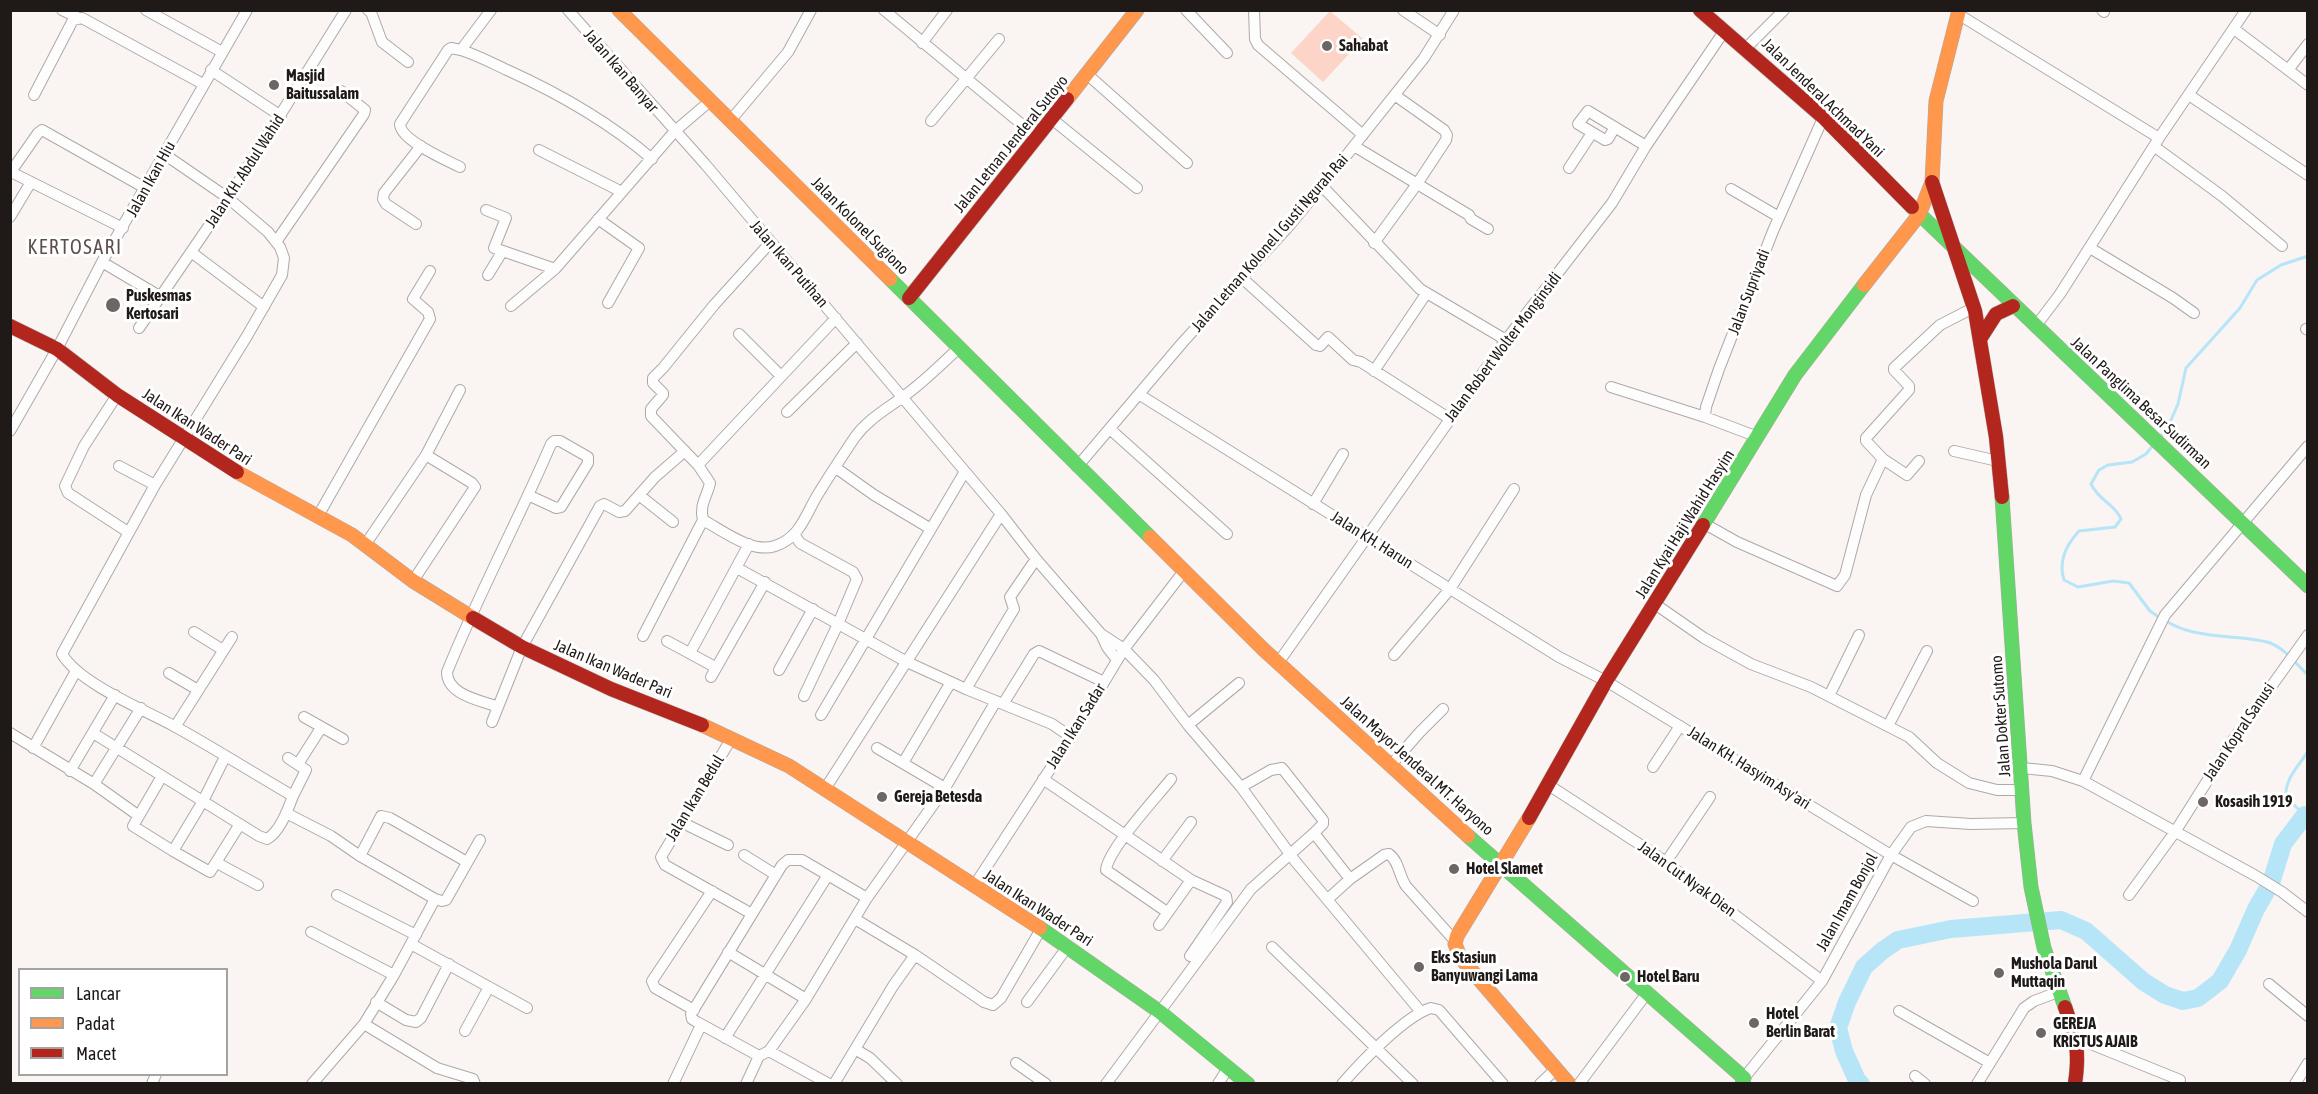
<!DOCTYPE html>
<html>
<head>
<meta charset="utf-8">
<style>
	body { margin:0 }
	#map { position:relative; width:2318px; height:1094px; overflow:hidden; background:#faf4f2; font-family:"Asap Condensed",sans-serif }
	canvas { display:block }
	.frame { position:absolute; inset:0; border:12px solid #1f1917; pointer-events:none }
	.legend { position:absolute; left:18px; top:968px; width:210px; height:108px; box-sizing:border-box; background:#fff; border:2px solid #a5a3a2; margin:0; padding:8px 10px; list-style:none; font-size:18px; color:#1f1917 }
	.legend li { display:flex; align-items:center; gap:12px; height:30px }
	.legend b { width:30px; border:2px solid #a5a3a2 }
</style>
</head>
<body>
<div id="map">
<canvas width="2318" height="1094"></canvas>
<div class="frame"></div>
<ul class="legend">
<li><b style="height:8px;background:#63d668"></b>Lancar</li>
<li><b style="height:8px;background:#ff974d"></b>Padat</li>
<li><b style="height:8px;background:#b3261e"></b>Macet</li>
</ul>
</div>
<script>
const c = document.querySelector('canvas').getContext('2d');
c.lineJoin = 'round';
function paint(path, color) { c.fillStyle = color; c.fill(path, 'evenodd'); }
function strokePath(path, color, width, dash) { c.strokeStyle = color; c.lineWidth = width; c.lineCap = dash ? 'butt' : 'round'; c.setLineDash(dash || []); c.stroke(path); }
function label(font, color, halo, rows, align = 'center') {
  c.font = font + ' "Asap Condensed",sans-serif'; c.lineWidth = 6; c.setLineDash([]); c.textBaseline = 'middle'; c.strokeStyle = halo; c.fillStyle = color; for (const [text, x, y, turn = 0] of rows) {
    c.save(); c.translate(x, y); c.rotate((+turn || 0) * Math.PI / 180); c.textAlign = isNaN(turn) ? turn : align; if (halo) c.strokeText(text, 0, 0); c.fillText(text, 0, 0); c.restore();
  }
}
paint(new Path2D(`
	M 1330,11 L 1363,39 L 1323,82 L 1291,53 Z`), '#fcd5c8');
strokePath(new Path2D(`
	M 2160,437 L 2167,429 L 2178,404 L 2186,368 L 2240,308 L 2257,280 L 2281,265 L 2308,256
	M 2154,444 L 2146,454 L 2132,462 L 2108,465 L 2099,470 L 2091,484 C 2099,501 2115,504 2121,519 L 2115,527 L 2079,531 C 2066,545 2058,561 2064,580 L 2078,587 L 2113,581 L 2129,583 L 2150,611 L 2160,618
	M 2166,621 C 2196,640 2234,634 2267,642 C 2283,646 2296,664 2308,675
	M 2305,815 L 2286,798 C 2284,779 2299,766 2308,751`), '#b6e5f8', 3);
strokePath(new Path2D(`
	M 1861,1084 L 1857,1080 L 1844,1051 L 1838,1028 L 1847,1002 L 1864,967 L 1882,951 L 1898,940 L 1951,929 L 2061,920 L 2086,931 L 2144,982 L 2165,995 L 2183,1001 L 2198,998 L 2220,981 L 2238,950 L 2256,909 L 2271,883 L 2283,844 L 2305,815 L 2308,816`), '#b6e5f8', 18);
const street = new Path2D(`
	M 62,10 L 77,17
	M 146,10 L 222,52
	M 368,10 L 371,12 L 382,42 L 408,62
	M 568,10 L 705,164 L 1001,514 L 1036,559 L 1101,634 L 1107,647 L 1117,660
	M 884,10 L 1037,137
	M 1186,10 L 1227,53
	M 1254,10 L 1255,39 L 1258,45 L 1363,135
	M 1403,10 L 1440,35
	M 2102,10 L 2104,12
	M 1958,14 L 2159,138
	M 2234,29 L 2308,85
	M 922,43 L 947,10
	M 1746,48 L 1784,10
	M 461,50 C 477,55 492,63 507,70 C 558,93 609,122 652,159
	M 211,70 L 281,116
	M 2288,70 L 2308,44
	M 1088,75 L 1187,163
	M 34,95 L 73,20 L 82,18 L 203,84
	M 2189,95 L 2308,175
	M 1052,119 L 1137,188
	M 730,121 L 788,52 L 811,10
	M 931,121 L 999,39
	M 1615,127 L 1608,139 L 1605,140 L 1578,124 L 1588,111 L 1646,146
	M 1354,146 L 1469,215 L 1471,219 L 1488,229
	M 2155,147 L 2222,196 L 2282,246
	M 539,150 L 620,191
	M 460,167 C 446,160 400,140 400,124 L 448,50 L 451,48 L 461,50 L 491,10
	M 1569,168 L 1592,133
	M 11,172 L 123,228
	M 10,173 L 38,133 L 42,130 L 145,188
	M 1322,186 L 1420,289 L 1506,340
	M 1731,189 L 1779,217
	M 486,210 L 506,218 L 494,248 L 555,269 L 675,131 L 710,101
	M 10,217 L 31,182
	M 598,219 L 639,248 L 608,303
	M 416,224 L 386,204 L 383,199 L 384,193 L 421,146
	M 276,242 L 364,114 L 365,110 L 341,91
	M 1374,243 L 1417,184 L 1446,140 L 1447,135 L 1444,130 L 1396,96
	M 2090,248 L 2173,298 L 2194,313
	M 191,252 L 264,307
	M 102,262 L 161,297
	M 488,275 L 502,252
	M 1242,278 L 1316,345 L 1320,346 L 1328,337 L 1353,360 L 1361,362 L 1450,419
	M 511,306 L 555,269
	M 2035,327 L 2060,294 L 2159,138 L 2246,10
	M 139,328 L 230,195 L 346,10
	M 2306,329 L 2308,330
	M 739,334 L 781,376
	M 1374,371 L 1426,294
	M 1611,387 L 1705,417 L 1758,437
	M 117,395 L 84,446 L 65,486 L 68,493 L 128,532
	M 1140,395 L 1559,657 L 1606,681 L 1891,855 L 1973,901
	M 787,412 L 857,343
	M 1705,417 L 1706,407 L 1719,369 L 1773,231 L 1823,118
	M 1111,430 L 1227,534
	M 10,431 L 57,349 L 102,262 L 247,10
	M 1954,451 L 1998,461
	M 1883,459 L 1866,441 L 1866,438 L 1909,390 L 1909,386 L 1894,370 L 1894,368 L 1940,325 L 1973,308
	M 698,465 L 836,318
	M 119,466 L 155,485
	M 1077,467 L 1183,342 L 1289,226 L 1322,186 L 1424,58 L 1454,10
	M 836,468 L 874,495 L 931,529
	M 639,495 L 673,522
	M 1313,504 L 1343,454
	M 318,516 L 430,319 L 428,312 L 413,299 L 430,271
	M 703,520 C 722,530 752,554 775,546 C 802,537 806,512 820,491 C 831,473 843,455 855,437 C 868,419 887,409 904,396 C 924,382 941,364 959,348
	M 1705,524 L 1737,542 L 1837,586 L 1845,575 L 1866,495 L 1883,459 L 1907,475 L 1919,461
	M 794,534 L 800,543 L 853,572 L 857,579 L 838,624 L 804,696
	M 365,545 L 426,455 L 460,390
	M 737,568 L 907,662 L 966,689 L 1052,724 L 1071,737
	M 413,581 L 475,487 L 472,483 L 426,455
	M 1655,604 L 1704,638 L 1751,664 L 1811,687 L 1909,737 L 1937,763 L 1969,783 L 1997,790 L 2023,790
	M 194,632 L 223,650
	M 1101,634 L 1124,649 L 1154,680 L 1188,725 L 1241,787 L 1295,861 L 1421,1012
	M 643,636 L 703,520 C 699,505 707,497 710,483 L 698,465 L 651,416 L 651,409 L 663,395 L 663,393 L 653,383 L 653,378 L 663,368 L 714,305 L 770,243
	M 667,641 L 715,667
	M 690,653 L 749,544
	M 1394,655 L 1450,589 L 1514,489
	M 1278,663 L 1506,340 L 1612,203 L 1646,146 L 1725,30
	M 779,670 L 813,609
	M 169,673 L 198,690
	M 711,677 L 765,582
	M 966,689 L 1014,609 L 1010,597 L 1036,559
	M 1829,696 L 1859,635
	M 1003,704 L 1034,654 L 1039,651 L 1104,682
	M 498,707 C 480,700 447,695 447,672 C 478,595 518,521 551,444 L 554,441 L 560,441 L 588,457 L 588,463 L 561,507 L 556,508 L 528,495
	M 821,715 L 964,473
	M 304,717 L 343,739
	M 492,722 L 522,647 L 600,506 L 604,504 L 619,512 L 625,511 L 655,477 L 685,451
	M 1188,725 L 1239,683
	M 1888,726 L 1927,651
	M 175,727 L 232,637
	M 10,733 L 94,784 L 139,816
	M 93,733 L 259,836 L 267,839 C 280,832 288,809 293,796 C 253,773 214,748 174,726 C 143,709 80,684 62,654 L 155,485 L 247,336 L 282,275 L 284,258 L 280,247 L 268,232 L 228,198 L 164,154
	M 731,739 L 661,857 L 665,865 L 752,914
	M 33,748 L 76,671
	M 877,748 L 945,788
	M 288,758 L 306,770 L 293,796
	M 903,763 L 951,682
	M 298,764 L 321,728
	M 1391,765 L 1420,732 L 1443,709
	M 1653,767 L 1680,726
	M 2022,768 L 2052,771 L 2083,781 L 2256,876 L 2282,892 L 2308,912
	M 70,771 L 115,695
	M 162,776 L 133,826 L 173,851 L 203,801 L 225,757
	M 1043,779 L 1191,880 L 1226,896 L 1227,902 L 1190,956
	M 2083,781 L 2165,615 L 2308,446
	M 94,784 L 141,708
	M 1547,784 L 1656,855 L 1822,981
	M 1241,787 L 1271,770 L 1282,768 L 1323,820 L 1323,824 L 1314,833
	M 825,789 L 1001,514
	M 286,813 L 331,836 L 360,856 L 435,899 L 394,975 L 364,1024 L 312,1084
	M 681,822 L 728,845
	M 173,851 L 210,872 L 240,824
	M 744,855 L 776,875
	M 360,856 L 381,816 L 390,818 L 467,862
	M 1162,861 L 1191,822
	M 1666,862 L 1710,797
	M 217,863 L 258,885
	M 974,886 L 1071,737 L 1124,649 L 1184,571
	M 337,895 L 416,935
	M 2129,895 L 2175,832 L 2233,740 L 2308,635
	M 1329,898 L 1350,879 L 1384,855 L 1389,854 C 1399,861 1399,876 1406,886 L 1455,941
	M 435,899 L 442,901 L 446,900 L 480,840
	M 1167,912 L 1106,870 C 1108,849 1157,797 1171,779
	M 855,919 L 915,955 L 984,1002 L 993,1005 L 1001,998 L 1041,929
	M 1159,925 L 1191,880
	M 311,932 L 394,975
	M 411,944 L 527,1008
	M 1272,947 L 1413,1084
	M 728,952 L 806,999
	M 2269,984 L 2308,1016
	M 376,1002 L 406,1020 L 416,1022 L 421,1018 L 449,964
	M 1027,1002 L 1068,946
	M 694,1010 L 655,988 L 652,981 L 712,891
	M 1899,1011 L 1990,1063
	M 364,1024 L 437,1068 L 473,1079 L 475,1084
	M 465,1031 L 489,987
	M 725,1038 L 828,875
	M 2076,1038 L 2180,1080
	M 855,1049 L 870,1058 L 897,1084
	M 769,1051 L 829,1084
	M 759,1056 L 697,1022 L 692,1019 L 691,1014 L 782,865 L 788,860 L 802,860 L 867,898
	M 1016,1063 L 1046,1084
	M 1915,1076 L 1925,1084
	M 1744,1078 L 1822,981 L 1891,855 L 1911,827 L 1926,821 L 1971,824 L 2024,823
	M 152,1084 L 156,1074
	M 673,1084 L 701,1025
	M 746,1084 L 759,1056 L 769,1051 L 806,999 L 867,898 L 945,788 L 996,701
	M 834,1084 L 893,986 L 915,955
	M 1106,1084 L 1251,889 L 1314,833 L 1350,879
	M 1218,1084 L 1228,1068
	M 1342,1084 C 1361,1062 1405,1016 1431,1008 L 1439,1010 L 1503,1084
	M 1540,1084 L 1556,1069
	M 1579,1084 L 1647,993
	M 1977,1084 L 2024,1008 L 2034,1001 L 2058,992
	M 2295,1084 L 2308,1063`);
const fast = new Path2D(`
	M 1912,207 L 2308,586
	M 890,279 L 1150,537
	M 2002,497 L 2024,823 L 2031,887 L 2044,948 L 2065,1007
	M 1703,525 L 1795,375 L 1864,285
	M 1468,836 L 1744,1078 L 1742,1084
	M 1040,928 L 1160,1012 L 1248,1084`);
const slow = new Path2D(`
	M 619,10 L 890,279
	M 1067,99 L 1137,10
	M 1864,285 L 1919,215 L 1932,182 L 1936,101 L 1959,10
	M 237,472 L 352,535 L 413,581 L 473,618
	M 1150,537 L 1263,649 L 1468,836
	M 702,725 L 789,766 L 1040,928
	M 1529,818 L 1457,936 L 1455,944 L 1460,957 L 1569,1084`);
const jam = new Path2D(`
	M 1700,10 L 1824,118 L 1912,207
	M 1932,182 L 1975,311 L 1996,437 L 2002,497
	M 909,298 L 1067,99
	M 10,326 L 57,349 L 117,395 L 237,472
	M 1980,339 L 1996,314 L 2013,306
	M 473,618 L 522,647 L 611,689 L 702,725
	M 1529,818 L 1606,681 L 1703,525
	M 2065,1007 C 2076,1039 2080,1050 2075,1084`);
strokePath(street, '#aea9a7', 12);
strokePath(fast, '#aea9a7', 15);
strokePath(slow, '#aea9a7', 15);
strokePath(jam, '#aea9a7', 15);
strokePath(street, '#fefdfd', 10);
strokePath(fast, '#63d668', 14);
strokePath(slow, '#ff974d', 14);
strokePath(jam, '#b3261e', 14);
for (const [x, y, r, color] of [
	[1327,46,6,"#6c6664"],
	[274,85,6,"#6c6664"],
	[113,305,8,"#6c6664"],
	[882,797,6,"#6c6664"],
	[2203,802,6,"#6c6664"],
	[1454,869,6,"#6c6664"],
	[1419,967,6,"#6c6664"],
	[1999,973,6,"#6c6664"],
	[1625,977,6,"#6c6664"],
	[1754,1023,6,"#6c6664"],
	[2041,1033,6,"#6c6664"]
]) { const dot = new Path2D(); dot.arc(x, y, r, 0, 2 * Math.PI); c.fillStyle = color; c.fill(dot); strokePath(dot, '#fff', 2); }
label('bold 16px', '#1f1917', '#fff', [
	["Sahabat",1339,46],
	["Masjid",286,76],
	["Baitussalam",286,94],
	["Puskesmas",126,296],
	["Kertosari",126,314],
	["Gereja Betesda",894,797],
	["Kosasih 1919",2215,802],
	["Hotel Slamet",1466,869],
	["Eks Stasiun",1431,958],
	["Banyuwangi Lama",1431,976],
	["Mushola Darul",2011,964],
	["Muttaqin",2011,982],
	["Hotel Baru",1637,977],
	["Hotel",1766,1014],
	["Berlin Barat",1766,1032],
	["GEREJA",2053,1024],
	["KRISTUS AJAIB",2053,1042]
], 'left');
label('16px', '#1f1917', '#fff', [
	["Jalan Ikan Banyar",621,71,49],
	["Jalan Jenderal Achmad Yani",1823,98,44],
	["Jalan Letnan Jenderal Sutoyo",1011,144,-51],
	["Jalan KH. Abdul Wahid",245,171,-57],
	["Jalan Ikan Hiu",151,179,-61],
	["Jalan Kolonel Sugiono",860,226,45],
	["Jalan Letnan Kolonel I Gusti Ngurah Rai",1270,243,-49],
	["Jalan Ikan Putihan",789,264,49],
	["Jalan Supriyadi",1749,292,-69],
	["Jalan Robert Wolter Monginsidi",1503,347,-53],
	["Jalan Panglima Besar Sudirman",2141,403,43],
	["Jalan Ikan Wader Pari",197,427,33],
	["Jalan Kyai Haji Wahid Hasyim",1685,524,-58],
	["Jalan KH. Harun",1372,540,32],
	["Jalan Ikan Wader Pari",613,669,23],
	["Jalan Dokter Sutomo",2001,716,-94],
	["Jalan Ikan Sadar",1076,726,-58],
	["Jalan Kopral Sanusi",2239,732,-56],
	["Jalan Mayor Jenderal MT. Haryono",1417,766,42],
	["Jalan KH. Hasyim Asy'ari",1749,768,32],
	["Jalan Ikan Bedul",695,798,-59],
	["Jalan Cut Nyak Dien",1687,879,36],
	["Jalan Imam Bonjol",1847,902,-61],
	["Jalan Ikan Wader Pari",1038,908,33]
]);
c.letterSpacing = '1.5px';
label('20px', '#5d4e49', '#fff', [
	["KERTOSARI",75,248]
]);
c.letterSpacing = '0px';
</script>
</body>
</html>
